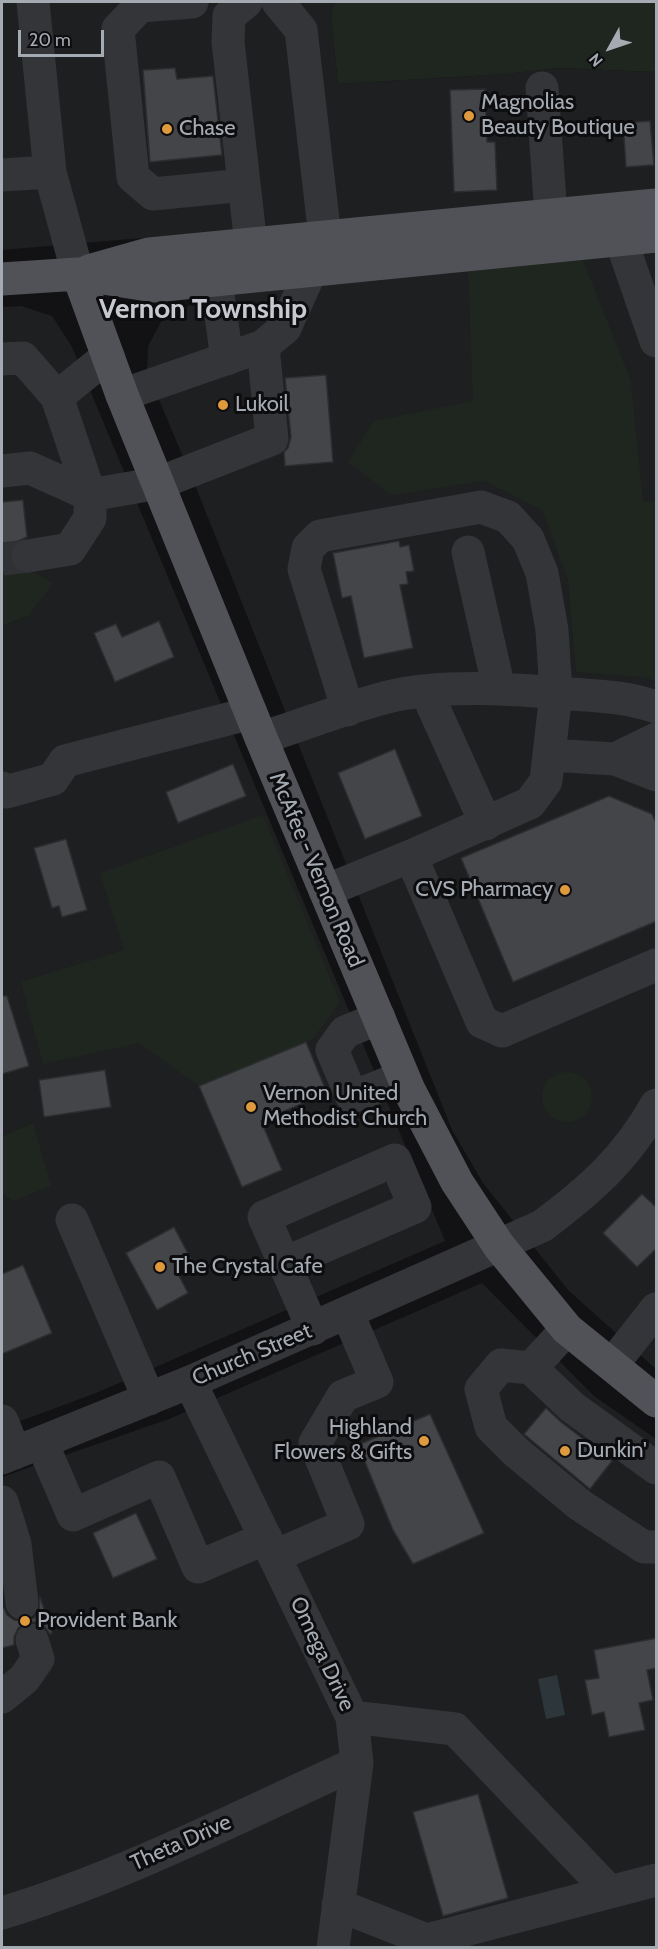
<!DOCTYPE html>
<html>
<head>
<meta charset="utf-8">
<style>
	body { margin:0 }
	#map { position:relative; width:658px; height:1949px; overflow:hidden; background:#121214; font-family:Cabin,sans-serif }
	canvas { display:block }
	.frame { position:absolute; inset:0; border:3px solid #a5abb3; pointer-events:none }
	.north { position:absolute; left:580px; top:18px; width:60px; height:60px; -webkit-text-stroke:4px #0d0d0f; paint-order:stroke; rotate:230deg; font-size:16px; font-weight:700; line-height:24px; text-align:center; color:#a5abb3 }
	.north::after { content:''; display:block; margin:auto; width:21px; height:27px; background:#a5abb3; clip-path:polygon(50% 0,100% 100%,50% 72%,0 100%) }
	.scale { position:absolute; left:18px; top:30px; width:86px; height:27px; box-sizing:border-box; border:3px solid #a5abb3; border-top:0; padding-left:8px; font-size:18px; line-height:21px; white-space:nowrap; color:#a5abb3; -webkit-text-stroke:4px #0d0d0f; paint-order:stroke }
</style>
</head>
<body>
<div id="map">
<canvas width="658" height="1949"></canvas>
<div class="frame"></div>
<div class="north">N</div>
<div class="scale">20 m</div>
</div>
<script>
const c = document.querySelector('canvas').getContext('2d');
c.lineJoin = 'round';
function paint(path, color) { c.fillStyle = color; c.fill(path, 'evenodd'); }
function strokePath(path, color, width, dash) { c.strokeStyle = color; c.lineWidth = width; c.lineCap = dash ? 'butt' : 'round'; c.setLineDash(dash || []); c.stroke(path); }
function label(font, color, halo, rows, align = 'center') {
  c.font = font + ' Cabin,sans-serif'; c.lineWidth = 6; c.setLineDash([]); c.textBaseline = 'middle'; c.strokeStyle = halo; c.fillStyle = color; for (const [text, x, y, turn = 0] of rows) {
    c.save(); c.translate(x, y); c.rotate((+turn || 0) * Math.PI / 180); c.textAlign = isNaN(turn) ? turn : align; if (halo) c.strokeText(text, 0, 0); c.fillText(text, 0, 0); c.restore();
  }
}
paint(new Path2D(`
	M 2,2 L 334,2 L 331,17 L 338,84 L 505,74 L 559,68 L 656,72 L 656,194 L 2,250 Z
	M 656,251 L 656,1369 L 568,1290 L 483,1183 L 452,1130 L 199,495 L 147,371 L 148,346 L 162,320 L 194,303 L 231,294 Z
	M 21,306 L 52,316 L 72,347 L 445,1241 L 96,1393 L 2,1428 L 2,1194 L 13,1201 L 33,1123 L 2,1136 L 2,626 L 28,616 L 30,570 L 2,572 L 2,307 Z
	M 482,1283 L 594,1396 L 656,1439 L 656,1947 L 2,1947 L 2,1477 L 169,1419 Z`), '#1e1f20');
paint(new Path2D(`
	M 334,2 L 656,2 L 656,72 L 559,68 L 506,74 L 338,84 L 331,17 Z
	M 582,258 L 631,381 L 643,502 L 656,501 L 656,681 L 642,677 L 576,672 L 568,580 L 543,511 L 485,481 L 391,495 L 348,462 L 374,421 L 473,401 L 468,270 Z
	M 30,570 L 53,583 L 28,616 L 2,626 L 2,572 Z
	M 263,815 L 340,1002 L 313,1039 L 199,1086 L 139,1043 L 43,1064 L 21,982 L 124,950 L 100,873 Z
	M542 1097a25 25 0 1 1 50 0a25 25 0 1 1-50 0Z
	M 33,1123 L 51,1186 L 13,1201 L 2,1194 L 2,1136 Z`), '#1f261f');
paint(new Path2D(`
	M 557,1675 L 565,1715 L 546,1719 L 538,1679 Z`), '#2d363b');
const building = new Path2D(`
	M 175,68 L 177,79 L 213,76 L 222,155 L 150,162 L 143,70 Z
	M 485,89 L 487,142 L 495,142 L 497,190 L 454,192 L 450,90 Z
	M 650,121 L 654,165 L 626,167 L 623,123 Z
	M 326,375 L 333,462 L 285,466 L 284,452 L 288,448 L 291,437 L 285,378 Z
	M 23,500 L 27,537 L 16,542 L 10,550 L 9,558 L 13,567 L 17,571 L 2,572 L 2,502 Z
	M 399,541 L 400,547 L 409,545 L 414,571 L 406,572 L 408,584 L 400,585 L 413,648 L 364,658 L 351,596 L 342,598 L 333,553 Z
	M 159,621 L 174,657 L 115,682 L 94,633 L 116,624 L 122,637 Z
	M 395,749 L 422,816 L 365,839 L 338,773 Z
	M 233,764 L 246,796 L 178,823 L 166,792 Z
	M 609,796 L 652,814 L 657,825 L 657,921 L 513,982 L 461,858 Z
	M 66,839 L 87,910 L 62,917 L 59,906 L 52,908 L 34,848 Z
	M 2,996 L 7,996 L 29,1066 L 2,1074 Z
	M 306,1042 L 327,1093 L 261,1121 L 282,1170 L 242,1187 L 199,1086 Z
	M 105,1070 L 111,1107 L 44,1117 L 39,1080 Z
	M 642,1194 L 657,1208 L 657,1248 L 637,1267 L 603,1233 Z
	M 174,1227 L 193,1263 L 177,1272 L 188,1293 L 157,1310 L 126,1253 Z
	M 23,1265 L 52,1333 L 2,1354 L 2,1274 Z
	M 546,1408 L 561,1422 L 612,1461 L 590,1489 L 524,1434 Z
	M 430,1414 L 484,1533 L 413,1564 L 393,1530 L 358,1445 Z
	M 136,1513 L 157,1559 L 113,1578 L 93,1533 Z
	M 40,1597 L 52,1633 L 50,1634 L 45,1627 L 37,1622 L 27,1622 L 18,1628 L 14,1637 L 14,1645 L 2,1648 L 2,1609 L 4,1608 L 7,1615 L 14,1620 L 25,1621 L 34,1618 L 39,1611 Z
	M 657,1638 L 657,1668 L 647,1670 L 653,1700 L 639,1703 L 645,1730 L 609,1737 L 604,1712 L 592,1715 L 585,1680 L 599,1678 L 594,1650 Z
	M 478,1794 L 508,1898 L 443,1916 L 413,1812 Z`);
paint(building, '#444549');
strokePath(building, '#2c2d2f', 1.5);
strokePath(new Path2D(`
	M 2,559 L 28,556`), '#2f3134', 33, [33, 16]);
strokePath(new Path2D(`
	M 33,2 L 50,172 L 78,274
	M 192,2 L 140,6 L 118,29 L 133,177 L 153,194 L 244,185
	M 246,2 L 229,16 L 228,42 L 251,245
	M 278,2 L 301,30 L 325,237
	M 542,88 L 551,215
	M 2,175 L 50,172
	M 621,240 L 656,341
	M 216,280 L 227,359
	M 2,359 L 23,358 L 57,397 L 90,495 L 90,518 L 70,549 L 28,556
	M 122,395 L 263,346 L 285,328 L 311,270
	M 57,397 L 108,356
	M 2,471 L 30,468 L 90,495 L 159,483 L 272,439 L 263,346
	M 468,552 L 499,689
	M 426,691 L 486,824
	M 261,738 C 303,725 350,706 392,696 C 446,684 515,689 571,694 C 601,696 627,697 656,707
	M 550,755 L 615,759 L 656,775
	M 615,759 L 656,739
	M 2,788 L 6,792 L 53,779 L 65,761 L 251,713
	M 411,856 L 482,1022 L 502,1031 L 656,965
	M 325,891 L 411,856 L 530,803 L 546,781 L 556,693 L 552,630 L 542,573 L 528,539 L 508,517 L 481,507 L 320,536 L 308,548 L 304,569 L 348,710
	M 379,1018 L 345,1032 L 332,1050 L 352,1097 L 403,1077
	M 72,1220 L 149,1399
	M 285,1263 L 415,1207 L 395,1160 L 264,1217 L 313,1329
	M 567,1329 L 531,1368 L 572,1407 L 656,1468
	M 612,1365 L 656,1309
	M 531,1368 L 501,1365 L 481,1389 L 491,1427 L 516,1452 L 580,1505 L 644,1547 L 656,1547
	M 190,1382 L 352,1717 L 357,1763 L 333,1948
	M 2,1421 L 15,1453
	M 42,1443 L 73,1515 L 159,1477 L 198,1567 L 266,1538
	M 2,1458 L 190,1382 L 542,1226 C 590,1190 626,1159 656,1105
	M 2,1502 L 15,1544 L 22,1603
	M 275,1556 L 348,1524 L 315,1443 L 343,1396 L 377,1382 L 348,1314
	M 2,1697 L 24,1679 L 38,1659 L 32,1640
	M 610,1892 L 656,1880
	M 338,1905 L 427,1940 L 610,1892 L 455,1729 L 352,1717
	M 2,1913 C 124,1876 240,1816 357,1763`), '#343538', 33);
strokePath(new Path2D(`
	M 89,271 L 149,254 L 656,205
	M 78,274 L 122,395 L 261,738 L 409,1090 L 457,1182 L 499,1246 L 567,1329 L 656,1401
	M 2,279 L 78,274 L 154,286 L 656,236`), '#505257', 33);
for (const [x, y, r, color] of [
	[469,116,6,"#df9a3e"],
	[167,129,6,"#df9a3e"],
	[223,405,6,"#df9a3e"],
	[565,890,6,"#df9a3e"],
	[251,1107,6,"#df9a3e"],
	[160,1267,6,"#df9a3e"],
	[424,1441,6,"#df9a3e"],
	[565,1451,6,"#df9a3e"],
	[25,1621,6,"#df9a3e"]
]) { const dot = new Path2D(); dot.arc(x, y, r, 0, 2 * Math.PI); c.fillStyle = color; c.fill(dot); strokePath(dot, '#0d0d0f', 2); }
label('22px', '#a5abb3', '#0d0d0f', [
	["Magnolias",481,103],
	["Beauty Boutique",481,128],
	["Chase",179,129],
	["Lukoil",235,405],
	["CVS Pharmacy",553,890,"right"],
	["Vernon United",263,1094],
	["Methodist Church",263,1119],
	["The Crystal Cafe",172,1267],
	["Highland",412,1428,"right"],
	["Flowers & Gifts",412,1453,"right"],
	["Dunkin'",577,1451],
	["Provident Bank",37,1621]
], 'left');
label('22px', '#a5abb3', '#0d0d0f', [
	["McAfee - Vernon Road",316,870,67],
	["Church Street",252,1355,-23],
	["Omega Drive",322,1654,65],
	["Theta Drive",181,1843,-24]
]);
label('bold 28px', '#c6c9cf', '#0d0d0f', [
	["Vernon Township",203,310]
]);
</script>
</body>
</html>
